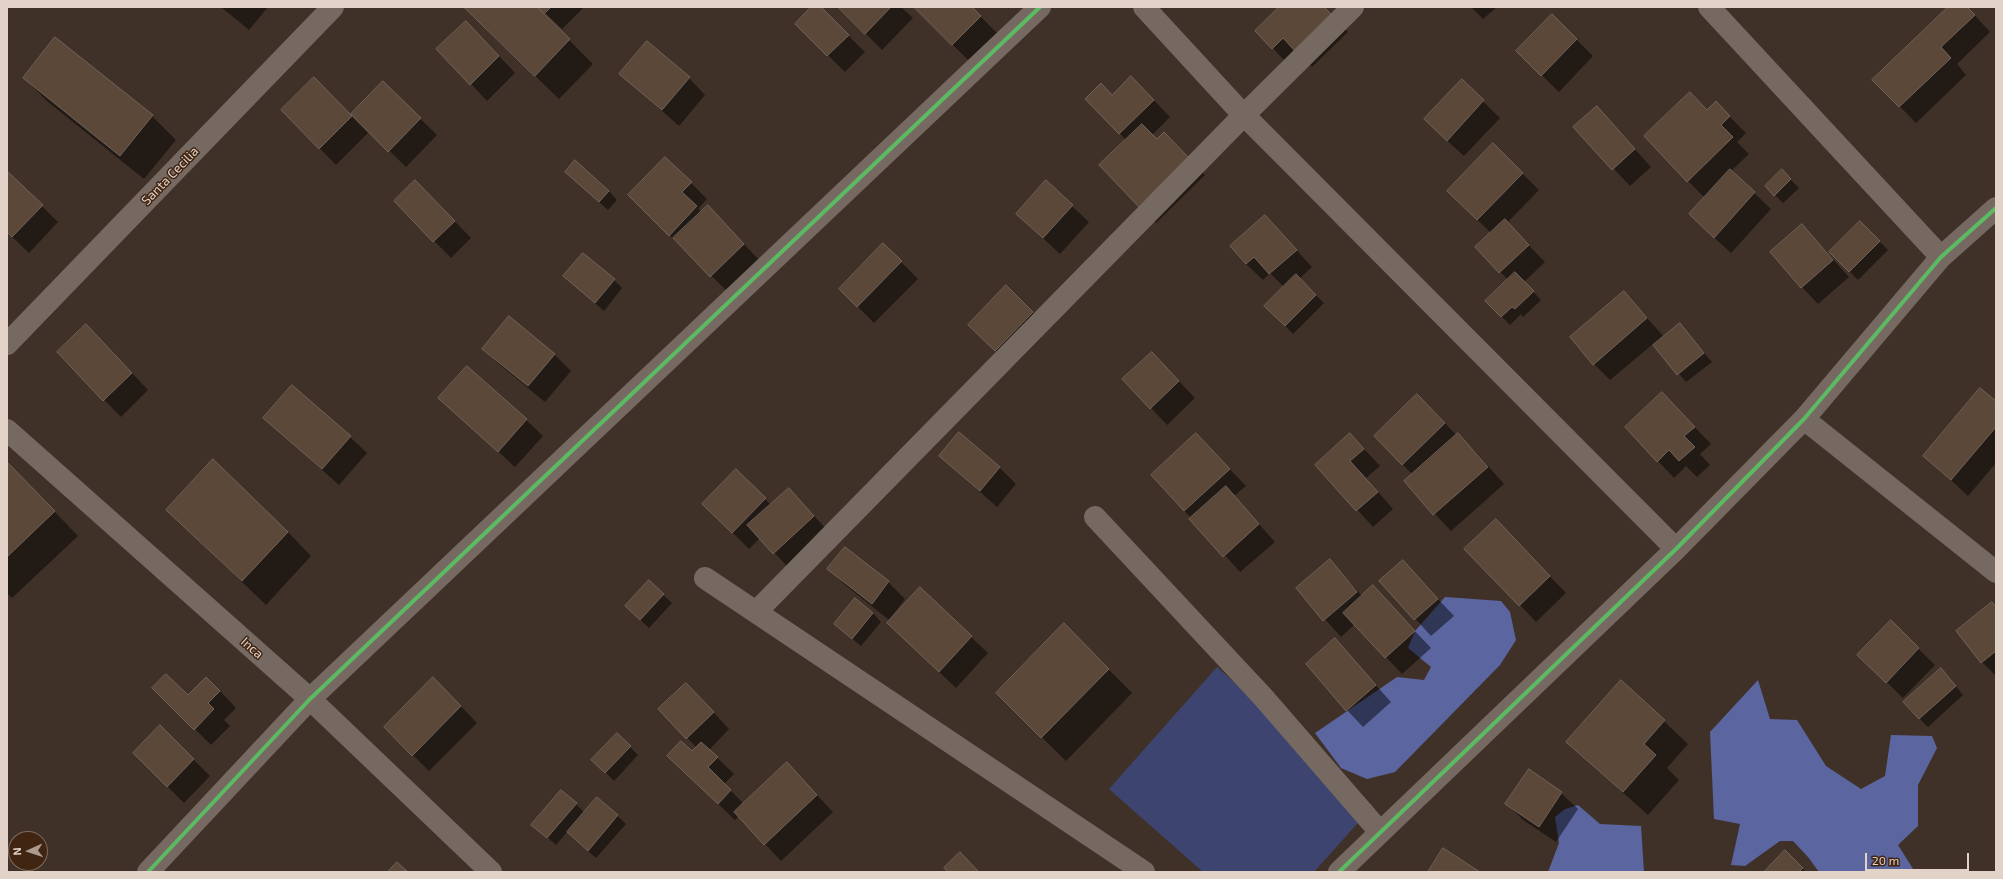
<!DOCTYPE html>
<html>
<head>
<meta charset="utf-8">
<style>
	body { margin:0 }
	#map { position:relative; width:2003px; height:879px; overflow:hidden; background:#403128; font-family:"Exo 2",sans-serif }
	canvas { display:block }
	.frame { position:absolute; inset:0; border:8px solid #e3d2c7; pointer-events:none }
	.north { position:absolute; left:8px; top:831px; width:40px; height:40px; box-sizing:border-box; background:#402513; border:1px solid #816a5b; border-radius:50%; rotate:267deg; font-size:11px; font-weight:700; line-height:16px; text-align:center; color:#e3d2c7 }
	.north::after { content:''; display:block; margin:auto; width:14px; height:18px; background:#aa9a8f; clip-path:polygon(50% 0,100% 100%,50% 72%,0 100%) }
	.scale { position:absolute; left:1865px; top:853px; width:104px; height:18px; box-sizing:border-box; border:2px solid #e3d2c7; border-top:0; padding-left:5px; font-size:12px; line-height:14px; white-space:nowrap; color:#e3d2c7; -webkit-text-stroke:3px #402513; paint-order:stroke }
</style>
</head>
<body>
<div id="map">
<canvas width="2003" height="879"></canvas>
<div class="frame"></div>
<div class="north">N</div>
<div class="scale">20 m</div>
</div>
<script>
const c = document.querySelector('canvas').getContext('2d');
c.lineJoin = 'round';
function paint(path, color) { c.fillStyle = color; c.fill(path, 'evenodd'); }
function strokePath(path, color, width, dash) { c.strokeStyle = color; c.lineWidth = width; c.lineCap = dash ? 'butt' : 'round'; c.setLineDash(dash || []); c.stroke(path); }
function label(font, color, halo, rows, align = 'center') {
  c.font = font + ' "Exo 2",sans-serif'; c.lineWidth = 3; c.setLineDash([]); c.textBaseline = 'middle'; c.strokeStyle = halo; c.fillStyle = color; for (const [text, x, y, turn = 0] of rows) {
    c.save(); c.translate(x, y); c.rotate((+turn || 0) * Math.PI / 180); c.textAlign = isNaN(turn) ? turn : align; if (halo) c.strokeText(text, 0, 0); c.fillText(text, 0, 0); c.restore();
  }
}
paint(new Path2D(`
	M 1217,667 L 1373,806 L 1314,872 L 1203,872 L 1109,789 Z`), '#3d446f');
paint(new Path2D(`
	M 1445,597 L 1501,601 L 1510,612 L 1516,640 L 1500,665 L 1395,772 L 1367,779 L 1341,768 L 1315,733 L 1397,677 L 1424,680 L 1431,667 L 1408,648 L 1415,631 Z
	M 1758,680 L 1770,719 L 1797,720 L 1826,766 L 1861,789 L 1885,776 L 1891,735 L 1932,736 L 1937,748 L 1918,785 L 1918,826 L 1898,845 L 1915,872 L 1819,872 L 1808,857 L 1793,841 L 1780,841 L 1745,866 L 1731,865 L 1740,824 L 1714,819 L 1710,732 Z
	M 1578,805 L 1600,824 L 1641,826 L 1644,872 L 1548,872 L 1559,843 L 1555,817 L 1565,809 Z`), '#5b65a0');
paint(new Path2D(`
	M 221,7 L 268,7 L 249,30 Z
	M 465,7 L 536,7 L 593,64 L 559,99 Z
	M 539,7 L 584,7 L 562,29 Z
	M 813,7 L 819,7 L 865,52 L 845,72 L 796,24 Z
	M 839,7 L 901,7 L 913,18 L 882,50 Z
	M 915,7 L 971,7 L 997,33 L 969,61 Z
	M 1280,7 L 1323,7 L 1348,32 L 1312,67 L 1300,54 L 1289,65 L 1256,31 Z
	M 1471,7 L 1497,7 L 1483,19 Z
	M 1950,7 L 1967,7 L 1990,32 L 1957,64 L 1966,75 L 1916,123 L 1874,80 Z
	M 1552,15 L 1593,56 L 1559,92 L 1517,51 Z
	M 55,38 L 152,116 L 176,140 L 144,179 L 48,102 L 24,78 Z
	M 483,39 L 515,73 L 487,101 L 471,84 Z
	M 621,74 L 689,78 L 705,95 L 679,126 Z
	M 314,79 L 368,133 L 336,165 L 282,110 Z
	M 1462,81 L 1500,118 L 1464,156 L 1442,136 Z
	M 383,82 L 437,135 L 406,167 L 352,114 Z
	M 1148,94 L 1170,117 L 1152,135 L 1157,140 L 1164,134 L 1205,175 L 1156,223 L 1140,206 L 1126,140 L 1087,99 Z
	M 1716,103 L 1746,133 L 1737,142 L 1749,154 L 1731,171 L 1771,209 L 1731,253 L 1707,231 L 1705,198 L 1688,181 L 1707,111 Z
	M 1597,107 L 1651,167 L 1630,186 L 1575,127 Z
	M 1493,144 L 1539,190 L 1507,223 L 1545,262 L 1524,282 L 1541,300 L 1523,317 L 1521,314 L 1510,325 L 1486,301 L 1508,280 L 1476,247 L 1491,233 L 1448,191 Z
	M 1782,171 L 1799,188 L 1783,203 L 1775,195 Z
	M 7,172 L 58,222 L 29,253 L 7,232 Z
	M 566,172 L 609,191 L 617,200 L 608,210 Z
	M 1046,182 L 1089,222 L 1060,254 L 1017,214 Z
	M 691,183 L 707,199 L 698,209 L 724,223 L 760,261 L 728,292 L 646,212 Z
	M 432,198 L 471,238 L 451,258 L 395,201 Z
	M 1265,216 L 1312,267 L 1299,279 L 1324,303 L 1293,334 L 1266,306 L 1284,287 L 1270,273 L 1263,280 L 1246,264 Z
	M 1860,222 L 1888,250 L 1858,280 L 1830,252 Z
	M 1802,225 L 1849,277 L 1818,304 L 1802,287 Z
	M 883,244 L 918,279 L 874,323 L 840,289 Z
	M 564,276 L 614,280 L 622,288 L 604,311 Z
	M 1006,287 L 1049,329 L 1012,367 L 969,325 Z
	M 1624,292 L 1664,337 L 1679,324 L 1712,362 L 1686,382 L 1653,344 L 1610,380 L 1594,364 Z
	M 103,342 L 148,390 L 121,417 L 58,352 Z
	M 483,349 L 554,354 L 571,371 L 545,402 L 500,365 Z
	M 1152,353 L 1195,398 L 1167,425 L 1124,379 Z
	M 1662,393 L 1711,444 L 1700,454 L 1710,465 L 1697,477 L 1686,466 L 1674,478 L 1658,461 Z
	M 440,398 L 526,420 L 543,436 L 515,467 Z
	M 1996,402 L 1996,463 L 1968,496 L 1925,456 Z
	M 1434,411 L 1457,436 L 1458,435 L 1475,451 L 1504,484 L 1451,531 L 1405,482 L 1413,475 L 1375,436 Z
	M 264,418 L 350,437 L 367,453 L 339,485 Z
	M 1196,434 L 1246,486 L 1234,496 L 1275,542 L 1240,572 L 1152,475 Z
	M 1350,434 L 1380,466 L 1366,478 L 1393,509 L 1373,527 L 1317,465 Z
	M 940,456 L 999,467 L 1016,484 L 997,507 Z
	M 7,462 L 78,536 L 12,598 L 7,593 Z
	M 736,470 L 771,505 L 789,489 L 830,533 L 790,569 L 760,538 L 749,549 L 704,504 Z
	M 167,510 L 288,532 L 311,556 L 266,605 Z
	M 1512,537 L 1566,593 L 1536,622 L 1520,605 Z
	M 845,548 L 888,582 L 905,599 L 889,620 L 845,585 L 829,569 Z
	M 1330,561 L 1363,597 L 1373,587 L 1431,648 L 1402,674 L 1355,624 L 1341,637 L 1297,588 Z
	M 1403,562 L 1454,616 L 1431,636 L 1381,581 Z
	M 649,582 L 672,603 L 649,628 L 626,606 Z
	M 920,589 L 988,653 L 956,688 L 905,639 Z
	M 1996,608 L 1996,676 L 1982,662 L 1957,631 Z
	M 873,613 L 881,622 L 861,646 L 844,632 Z
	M 1891,622 L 1935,665 L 1903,698 L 1859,655 Z
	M 1064,625 L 1132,693 L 1066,761 L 997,693 Z
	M 1335,640 L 1391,702 L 1363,727 L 1347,710 Z
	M 1949,677 L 1963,695 L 1928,727 L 1919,718 Z
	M 1621,681 L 1688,744 L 1667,768 L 1679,780 L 1648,815 L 1567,742 Z
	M 154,688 L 188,696 L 220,691 L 236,708 L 224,720 L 230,726 L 211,745 Z
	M 450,695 L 477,723 L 429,771 L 385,727 Z
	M 703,701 L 729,729 L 709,750 L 734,774 L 724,784 L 744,804 L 803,780 L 833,812 L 781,861 L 739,816 L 735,820 L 668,756 L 692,753 L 697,748 L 660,709 Z
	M 160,726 L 210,776 L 184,803 L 134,753 Z
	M 617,734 L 638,755 L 614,781 L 593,760 Z
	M 1561,793 L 1578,809 L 1556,842 L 1523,820 L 1507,804 Z
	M 598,798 L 626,824 L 596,858 L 567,832 L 556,845 L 533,825 L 576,804 L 585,813 Z
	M 1785,851 L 1806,872 L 1765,872 Z
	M 397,863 L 406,872 L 390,872 Z`), '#0007');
const building = new Path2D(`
	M 464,7 L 537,7 L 570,39 L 535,76 Z
	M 539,7 L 551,7 L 545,13 Z
	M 811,7 L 821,7 L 849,35 L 827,56 L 795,24 Z
	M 838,7 L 891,7 L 865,34 Z
	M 914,7 L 972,7 L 981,16 L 952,45 Z
	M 1279,7 L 1324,7 L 1332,15 L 1295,51 L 1283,38 L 1272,49 L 1255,31 Z
	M 1948,7 L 1967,7 L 1975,15 L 1941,47 L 1951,58 L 1899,107 L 1872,80 Z
	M 1552,14 L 1577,39 L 1541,76 L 1516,51 Z
	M 466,21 L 499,56 L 470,85 L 436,49 Z
	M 55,37 L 153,115 L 120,156 L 23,78 Z
	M 647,41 L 690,77 L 662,110 L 619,74 Z
	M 1131,76 L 1154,100 L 1119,134 L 1085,99 L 1101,83 L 1112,95 Z
	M 314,77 L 352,116 L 319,149 L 281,110 Z
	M 1462,79 L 1484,100 L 1447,141 L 1424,119 Z
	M 383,81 L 421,118 L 388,152 L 351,114 Z
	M 1690,92 L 1707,110 L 1716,101 L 1730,116 L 1721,125 L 1733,137 L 1687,182 L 1644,136 Z
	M 1597,106 L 1635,149 L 1612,170 L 1573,127 Z
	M 1142,124 L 1157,139 L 1164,132 L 1189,158 L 1139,207 L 1099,165 Z
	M 1493,143 L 1523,173 L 1477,220 L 1447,191 Z
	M 665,157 L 692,182 L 682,192 L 697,206 L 669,236 L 628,195 Z
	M 575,160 L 609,191 L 599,202 L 565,172 Z
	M 1730,169 L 1755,192 L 1714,238 L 1689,214 Z
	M 1782,169 L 1791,179 L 1774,196 L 1765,186 Z
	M 7,171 L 43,205 L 12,237 L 7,232 Z
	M 415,180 L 455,221 L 433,242 L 394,201 Z
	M 1046,180 L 1073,205 L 1043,238 L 1016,214 Z
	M 708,205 L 744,244 L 710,277 L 673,238 Z
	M 1265,215 L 1297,250 L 1269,274 L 1254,257 L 1246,264 L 1230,246 Z
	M 1505,219 L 1529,245 L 1499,273 L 1475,247 Z
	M 1860,221 L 1880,241 L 1849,272 L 1829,252 Z
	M 1802,224 L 1833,260 L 1801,288 L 1770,252 Z
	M 883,243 L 902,261 L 857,307 L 839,289 Z
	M 583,253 L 615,279 L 595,303 L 563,276 Z
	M 1515,272 L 1534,291 L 1515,309 L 1512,307 L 1501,317 L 1485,301 Z
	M 1296,274 L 1316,295 L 1285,326 L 1264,306 Z
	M 1006,285 L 1033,312 L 995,351 L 968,325 Z
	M 1624,291 L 1647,318 L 1593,365 L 1570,337 Z
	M 509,316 L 555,354 L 528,386 L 482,349 Z
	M 1680,323 L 1704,353 L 1677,375 L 1653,345 Z
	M 86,324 L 132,373 L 103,401 L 57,352 Z
	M 1152,352 L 1179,381 L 1150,409 L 1122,379 Z
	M 467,366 L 527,419 L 498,452 L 438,398 Z
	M 292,385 L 351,436 L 322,469 L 263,418 Z
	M 1980,388 L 1996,401 L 1996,427 L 1951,480 L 1923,456 Z
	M 1662,392 L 1695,427 L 1684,436 L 1695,447 L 1679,461 L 1669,450 L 1657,462 L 1625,427 Z
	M 1417,394 L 1445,423 L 1402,465 L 1374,436 Z
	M 959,432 L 1000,467 L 980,491 L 939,456 Z
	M 1196,433 L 1230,469 L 1184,511 L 1151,475 Z
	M 1350,433 L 1364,449 L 1350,461 L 1378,492 L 1356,511 L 1315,465 Z
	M 1458,433 L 1488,467 L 1433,515 L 1404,481 Z
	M 213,459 L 288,532 L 242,581 L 166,510 Z
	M 7,462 L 55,511 L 7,557 Z
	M 736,469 L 766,498 L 732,533 L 702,504 Z
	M 1226,486 L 1259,524 L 1223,557 L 1189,519 Z
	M 789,488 L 814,516 L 773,554 L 747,525 Z
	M 1496,519 L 1550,576 L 1519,606 L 1464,549 Z
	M 845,547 L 889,581 L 872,604 L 827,569 Z
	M 1330,559 L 1357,592 L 1323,621 L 1296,588 Z
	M 1403,560 L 1438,599 L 1414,620 L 1379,581 Z
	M 649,580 L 664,594 L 640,620 L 625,606 Z
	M 1373,585 L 1415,631 L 1385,658 L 1343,613 Z
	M 920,587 L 972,636 L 939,672 L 887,623 Z
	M 855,598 L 873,613 L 852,639 L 834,624 Z
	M 1992,602 L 1996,607 L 1996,651 L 1981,663 L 1956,631 Z
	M 1891,620 L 1919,648 L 1886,683 L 1857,655 Z
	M 1064,623 L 1109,669 L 1041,738 L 996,693 Z
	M 1335,638 L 1376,685 L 1346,711 L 1306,664 Z
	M 1941,668 L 1956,686 L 1919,719 L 1903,702 Z
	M 166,674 L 188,695 L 206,677 L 220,691 L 208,703 L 214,709 L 194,730 L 152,688 Z
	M 433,677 L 461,706 L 412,756 L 384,727 Z
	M 1621,680 L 1665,720 L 1644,744 L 1656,755 L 1623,792 L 1566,742 Z
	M 686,683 L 714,712 L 686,739 L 658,709 Z
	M 160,725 L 194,759 L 167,787 L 133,753 Z
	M 617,733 L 631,746 L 605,773 L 591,760 Z
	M 681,741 L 692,751 L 701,742 L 718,757 L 708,767 L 731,790 L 718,804 L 667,756 Z
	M 787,762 L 817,795 L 764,845 L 734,812 Z
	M 1529,769 L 1562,792 L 1539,827 L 1505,804 Z
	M 561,790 L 577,803 L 547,838 L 531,825 Z
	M 597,797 L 618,815 L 588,851 L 567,832 Z
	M 1443,848 L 1480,872 L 1428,872 Z
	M 1785,850 L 1803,868 L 1799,872 L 1764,872 Z
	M 960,852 L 979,872 L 948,872 L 944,868 Z
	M 397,862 L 407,871 L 388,872 Z`);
paint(building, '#5b4839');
strokePath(building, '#70635b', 1);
strokePath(new Path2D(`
	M 1144,7 L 1237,108 L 1676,549
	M 1709,7 L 1941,257
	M 1804,419 L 1996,572
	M 7,430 L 310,699 L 491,872
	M 1095,517 L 1263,697 L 1380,832
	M 705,578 L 1144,872
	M 756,612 L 1244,115 L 1353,7
	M 148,872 L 310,699 L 1040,7
	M 1339,872 L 1676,549 L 1804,419 L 1941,257 L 1996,208`), '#766962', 22);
strokePath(new Path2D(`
	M 7,344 L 333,7`), '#766962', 22);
strokePath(new Path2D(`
	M 148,872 L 310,699 L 1040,7
	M 1339,872 L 1676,549 L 1804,419 L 1941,257 L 1996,208`), '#5cba63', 4);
label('13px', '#e3d2c7', '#402513', [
	["Santa Cecilia",170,176,-46],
	["Inca",252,648,42]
]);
</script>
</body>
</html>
